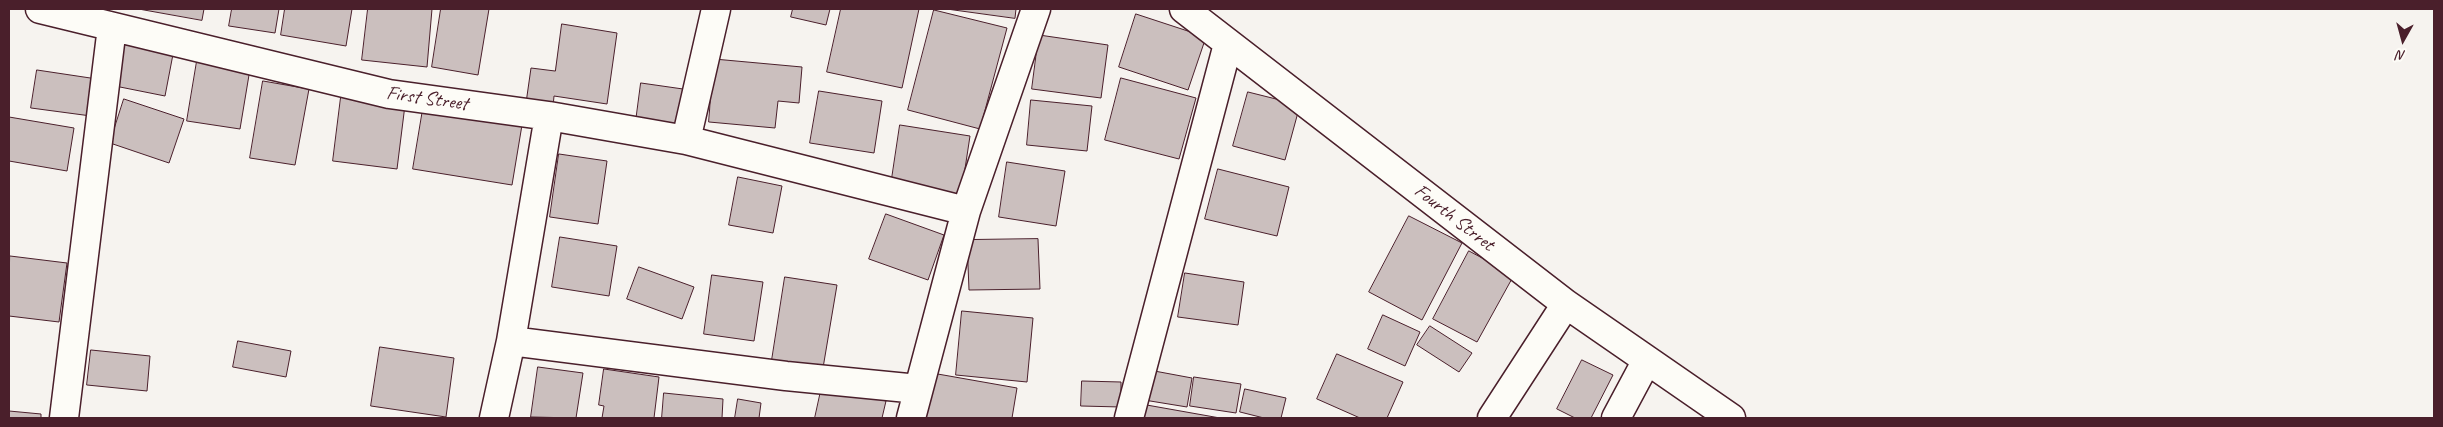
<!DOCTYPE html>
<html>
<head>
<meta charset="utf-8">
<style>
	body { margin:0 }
	#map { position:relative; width:2443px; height:427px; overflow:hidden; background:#f6f3ef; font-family:Caveat,sans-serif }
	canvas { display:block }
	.frame { position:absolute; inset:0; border:10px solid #4a1f2b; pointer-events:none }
	.north { position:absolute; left:2378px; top:15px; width:50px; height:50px; -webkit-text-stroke:4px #fdfcf7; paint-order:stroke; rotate:187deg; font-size:14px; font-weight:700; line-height:20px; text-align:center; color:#4a1f2b }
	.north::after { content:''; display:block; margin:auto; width:18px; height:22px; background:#4a1f2b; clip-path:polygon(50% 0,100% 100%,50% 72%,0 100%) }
</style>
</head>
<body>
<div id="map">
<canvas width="2443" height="427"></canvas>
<div class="frame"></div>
<div class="north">N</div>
</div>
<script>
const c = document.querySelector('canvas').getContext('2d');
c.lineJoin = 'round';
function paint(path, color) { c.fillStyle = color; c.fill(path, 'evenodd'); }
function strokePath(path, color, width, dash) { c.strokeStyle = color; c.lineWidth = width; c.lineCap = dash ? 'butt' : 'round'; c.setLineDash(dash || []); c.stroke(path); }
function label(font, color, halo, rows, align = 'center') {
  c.font = font + ' Caveat,sans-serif'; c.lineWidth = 4.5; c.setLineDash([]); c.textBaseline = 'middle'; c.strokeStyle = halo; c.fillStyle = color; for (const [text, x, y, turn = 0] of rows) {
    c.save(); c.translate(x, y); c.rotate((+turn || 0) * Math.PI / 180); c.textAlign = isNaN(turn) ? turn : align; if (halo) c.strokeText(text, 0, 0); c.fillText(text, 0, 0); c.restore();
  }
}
const building = new Path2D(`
	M 139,9 L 204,9 L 202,20 Z
	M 232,9 L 279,9 L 275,33 L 229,26 Z
	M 285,9 L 352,9 L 346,46 L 281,35 Z
	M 368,9 L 432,9 L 427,67 L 362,60 Z
	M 441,9 L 489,9 L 478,75 L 432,67 Z
	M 793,9 L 830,9 L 826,25 L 791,17 Z
	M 841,9 L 919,9 L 902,88 L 827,72 Z
	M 947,9 L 1016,9 L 1015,18 Z
	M 934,10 L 1007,28 L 980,129 L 908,110 Z
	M 1136,14 L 1206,37 L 1188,90 L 1119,67 Z
	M 562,24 L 617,33 L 607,104 L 554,96 L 553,107 L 526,103 L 531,68 L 555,71 Z
	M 1039,35 L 1108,45 L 1101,98 L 1032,89 Z
	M 123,39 L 174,49 L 165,96 L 115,86 Z
	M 714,59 L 802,67 L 799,103 L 778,101 L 775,128 L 709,122 Z
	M 197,61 L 250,69 L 240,129 L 187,121 Z
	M 37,70 L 97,79 L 91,116 L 31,108 Z
	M 1121,78 L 1196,98 L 1179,159 L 1105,140 Z
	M 263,81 L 309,89 L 295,165 L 250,158 Z
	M 641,83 L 683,89 L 678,126 L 636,121 Z
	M 819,91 L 882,101 L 874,153 L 810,143 Z
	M 1248,92 L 1300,105 L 1285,160 L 1233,146 Z
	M 341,97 L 405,105 L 397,169 L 333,161 Z
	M 124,99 L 184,119 L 169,163 L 110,143 Z
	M 1031,100 L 1092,106 L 1087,151 L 1027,145 Z
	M 423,109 L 522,125 L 512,185 L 413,169 Z
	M 9,117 L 74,128 L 67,171 L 9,161 Z
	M 900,125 L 970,136 L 961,195 L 891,185 Z
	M 559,154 L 607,161 L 598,224 L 550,217 Z
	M 1007,162 L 1065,171 L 1056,226 L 999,217 Z
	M 1218,169 L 1289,187 L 1277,236 L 1205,219 Z
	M 738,177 L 782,186 L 773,233 L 729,225 Z
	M 886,214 L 944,235 L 928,280 L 869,259 Z
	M 1409,216 L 1462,243 L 1422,320 L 1369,292 Z
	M 560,237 L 617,246 L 609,296 L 552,287 Z
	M 1038,239 L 1040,289 L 969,290 L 967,240 Z
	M 1469,251 L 1514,275 L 1477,342 L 1433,319 Z
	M 10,256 L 67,263 L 59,322 L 9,316 Z
	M 639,267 L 694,287 L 682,319 L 627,299 Z
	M 1185,273 L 1244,282 L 1238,325 L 1178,317 Z
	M 712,275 L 763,282 L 754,341 L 704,334 Z
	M 785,277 L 837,285 L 823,368 L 772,360 Z
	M 962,311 L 1033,318 L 1027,382 L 956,375 Z
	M 1383,315 L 1420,332 L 1405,366 L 1368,349 Z
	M 1430,326 L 1472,353 L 1459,372 L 1417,345 Z
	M 238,341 L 291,351 L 286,377 L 233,367 Z
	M 380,347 L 454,358 L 446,417 L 371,406 Z
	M 91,350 L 150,356 L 147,391 L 87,385 Z
	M 1337,354 L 1403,382 L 1387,418 L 1360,418 L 1317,399 Z
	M 1582,360 L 1613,375 L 1591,418 L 1575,418 L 1557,409 Z
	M 538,367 L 583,373 L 576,418 L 531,417 Z
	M 604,369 L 659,377 L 654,418 L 602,418 L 604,406 L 599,405 Z
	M 1149,370 L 1192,378 L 1187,407 L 1144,400 Z
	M 932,373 L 1017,388 L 1012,418 L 924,418 Z
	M 1194,377 L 1241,384 L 1236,413 L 1190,406 Z
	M 1082,381 L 1121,382 L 1121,407 L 1081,406 Z
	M 822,386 L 886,401 L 882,418 L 815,418 Z
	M 1245,389 L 1286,398 L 1281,418 L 1264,418 L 1240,412 Z
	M 664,393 L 723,399 L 722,418 L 662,418 Z
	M 738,399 L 761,403 L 759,418 L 735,418 Z
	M 1141,404 L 1220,418 L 1139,418 Z
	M 9,411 L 41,414 L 41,418 L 9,418 Z`);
paint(building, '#cbbfbe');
strokePath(building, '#4a1f2b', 1);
const minor = new Path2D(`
	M 40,9 L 389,94 L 549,116 L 686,140 L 716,9
	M 1184,9 L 1566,304 L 1731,418
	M 549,116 L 511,341 L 786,376 L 918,389
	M 686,140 L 966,211
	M 64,418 L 112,27
	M 494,418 L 511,341
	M 911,418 L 966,211 L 1036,9
	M 1129,418 L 1228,44
	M 1492,418 L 1566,304
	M 1616,418 L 1647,360`);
strokePath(minor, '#4a1f2b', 31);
strokePath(minor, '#fdfcf7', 28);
label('20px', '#4a1f2b', '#fdfcf7', [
	["First Street",427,99,8],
	["Fourth Strret",1454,218,38]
]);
</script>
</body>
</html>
